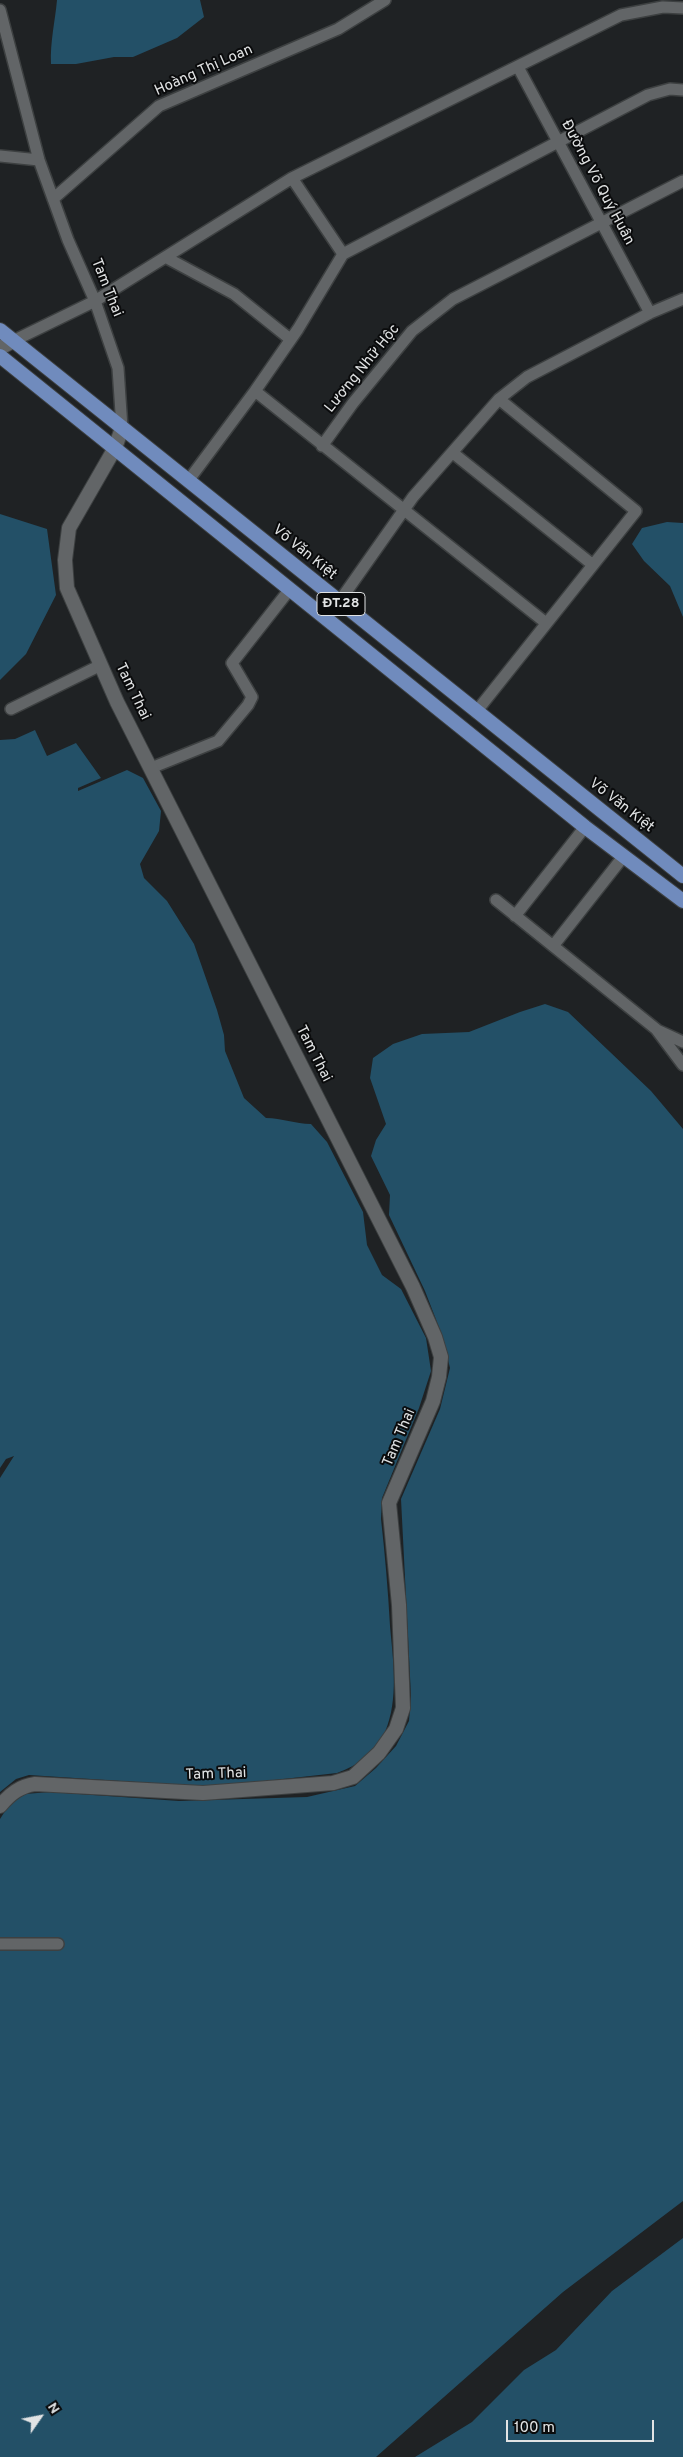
<!DOCTYPE html>
<html>
<head>
<meta charset="utf-8">
<style>
	body { margin:0 }
	#map { position:relative; width:683px; height:2457px; overflow:hidden; background:#1f2224; font-family:Overpass,sans-serif }
	canvas { display:block }
	.north { position:absolute; left:15px; top:2392px; width:50px; height:50px; -webkit-text-stroke:4px #0a0b0c; paint-order:stroke; rotate:57deg; font-size:14px; font-weight:700; line-height:20px; text-align:center; color:#e1e3e4 }
	.north::after { content:''; display:block; margin:auto; width:18px; height:22px; background:#e1e3e4; clip-path:polygon(50% 0,100% 100%,50% 72%,0 100%) }
	.scale { position:absolute; left:506px; top:2420px; width:148px; height:22px; box-sizing:border-box; border:2px solid #e1e3e4; border-top:0; padding-left:6px; font-size:15px; line-height:18px; white-space:nowrap; color:#e1e3e4; -webkit-text-stroke:4px #0a0b0c; paint-order:stroke }
</style>
</head>
<body>
<div id="map">
<canvas width="683" height="2457"></canvas>
<div class="north">N</div>
<div class="scale">100 m</div>
</div>
<script>
const c = document.querySelector('canvas').getContext('2d');
c.lineJoin = 'round';
function paint(path, color) { c.fillStyle = color; c.fill(path, 'evenodd'); }
function strokePath(path, color, width, dash) { c.strokeStyle = color; c.lineWidth = width; c.lineCap = dash ? 'butt' : 'round'; c.setLineDash(dash || []); c.stroke(path); }
function label(font, color, halo, rows, align = 'center') {
  c.font = font + ' Overpass,sans-serif'; c.lineWidth = 4; c.setLineDash([]); c.textBaseline = 'middle'; c.strokeStyle = halo; c.fillStyle = color; for (const [text, x, y, turn = 0] of rows) {
    c.save(); c.translate(x, y); c.rotate((+turn || 0) * Math.PI / 180); c.textAlign = isNaN(turn) ? turn : align; if (halo) c.strokeText(text, 0, 0); c.fillText(text, 0, 0); c.restore();
  }
}
paint(new Path2D(`
	M 57,0 L 200,0 L 204,17 L 177,38 L 133,57 L 114,57 L 76,64 L 51,64 C 50,42 55,22 57,0 Z
	M 0,514 L 47,529 L 56,595 L 26,654 L 0,680 Z
	M 667,522 L 683,523 L 683,617 L 670,586 L 644,561 L 632,544 L 642,528 Z
	M 35,730 L 47,756 L 76,743 L 101,778 L 78,788 L 78,791 L 127,770 L 143,778 L 161,811 L 159,831 L 140,864 L 144,878 L 167,901 L 194,944 L 217,1010 L 224,1035 L 225,1051 L 244,1098 L 266,1118 C 282,1118 295,1124 311,1124 L 327,1142 L 363,1212 L 367,1245 L 382,1275 L 401,1289 L 426,1338 L 431,1371 L 419,1408 L 382,1498 L 381,1519 C 385,1555 388,1590 390,1626 C 393,1660 399,1699 385,1732 C 377,1752 357,1766 337,1773 L 212,1787 L 29,1775 L 16,1779 L 0,1792 L 0,1478 L 14,1456 L 6,1459 L 0,1468 L 0,740 L 15,739 Z
	M 545,1004 L 568,1012 L 651,1091 L 683,1129 L 683,2201 L 563,2292 L 376,2457 L 0,2457 L 0,1819 L 9,1805 L 25,1794 L 50,1792 L 179,1801 L 307,1797 L 355,1786 L 376,1768 L 396,1746 L 409,1721 L 411,1696 L 401,1499 L 440,1409 L 450,1368 L 442,1335 L 425,1291 L 389,1215 L 390,1195 L 371,1156 L 376,1140 L 386,1124 L 370,1078 L 373,1058 L 393,1044 L 422,1034 L 469,1032 L 520,1012 Z
	M 683,2238 L 683,2457 L 415,2457 L 472,2422 L 524,2370 L 556,2350 L 612,2291 Z`), '#235067');
const minor = new Path2D(`
	M 0,10 L 39,160 L 68,240 L 95,301 L 118,368 L 122,428
	M 518,67 L 650,313
	M 0,156 L 39,160
	M 292,178 L 343,254
	M 53,199 L 159,106 L 338,29 L 385,0
	M 167,258 L 234,294 L 290,339
	M 13,341 L 95,301 L 292,178 L 621,15 L 663,7 L 683,8
	M 255,391 L 546,623
	M 322,446 L 353,403 L 412,331 L 453,299 L 683,181
	M 453,453 L 593,565
	M 188,481 L 255,391 L 298,329 L 343,254 L 648,95 L 670,89 L 683,90
	M 339,602 L 413,497 L 499,399 L 527,377 L 650,313 L 683,299
	M 11,709 L 101,665
	M 476,712 L 636,511 L 499,399
	M 151,768 L 218,741 L 248,705 L 252,697 L 232,663 L 290,589
	M 496,900 L 656,1029 L 683,1065
	M 515,916 L 585,827
	M 553,946 L 623,857
	M 657,1030 L 683,1042
	M 0,1944 L 58,1944`);
const tertiary = new Path2D(`
	M 0,348 L 13,341
	M 0,1806 C 10,1794 20,1786 35,1784 L 203,1793 L 333,1783 L 353,1777 L 379,1753 L 396,1729 L 403,1708 L 399,1605 L 389,1503 L 433,1401 L 439,1377 L 441,1357 L 435,1337 L 413,1287 L 117,702 L 67,588 L 65,560 L 69,528 L 115,448 L 122,428`);
const primary = new Path2D(`
	M 0,330 L 683,876
	M 0,356 L 585,827 L 683,901`);
strokePath(minor, '#3d4041', 14);
strokePath(tertiary, '#3d4041', 16);
strokePath(primary, '#3d4041', 16);
strokePath(minor, '#626567', 11);
strokePath(tertiary, '#626567', 14);
strokePath(primary, '#708bbd', 14);
for (const [x, y, w] of [
	[341,604,48]
]) { const box = new Path2D(); box.roundRect(x - w / 2, y - 11.5, w, 23, 4); c.fillStyle = '#0a0b0c'; c.fill(box); strokePath(box, '#e1e3e4', 1); }
label('bold 14px', '#e1e3e4', null, [
	["ĐT.28",341,604]
]);
label('15px', '#e1e3e4', '#0a0b0c', [
	["Hoàng Thị Loan",204,71,-24],
	["Đường Võ Quý Huân",597,183,62],
	["Tam Thai",106,288,68],
	["Lương Nhữ Hộc",363,369,-51],
	["Võ Văn Kiệt",304,553,39],
	["Tam Thai",132,692,64],
	["Võ Văn Kiệt",621,806,38],
	["Tam Thai",313,1054,63],
	["Tam Thai",400,1438,-67],
	["Tam Thai",216,1775,-2]
]);
</script>
</body>
</html>
